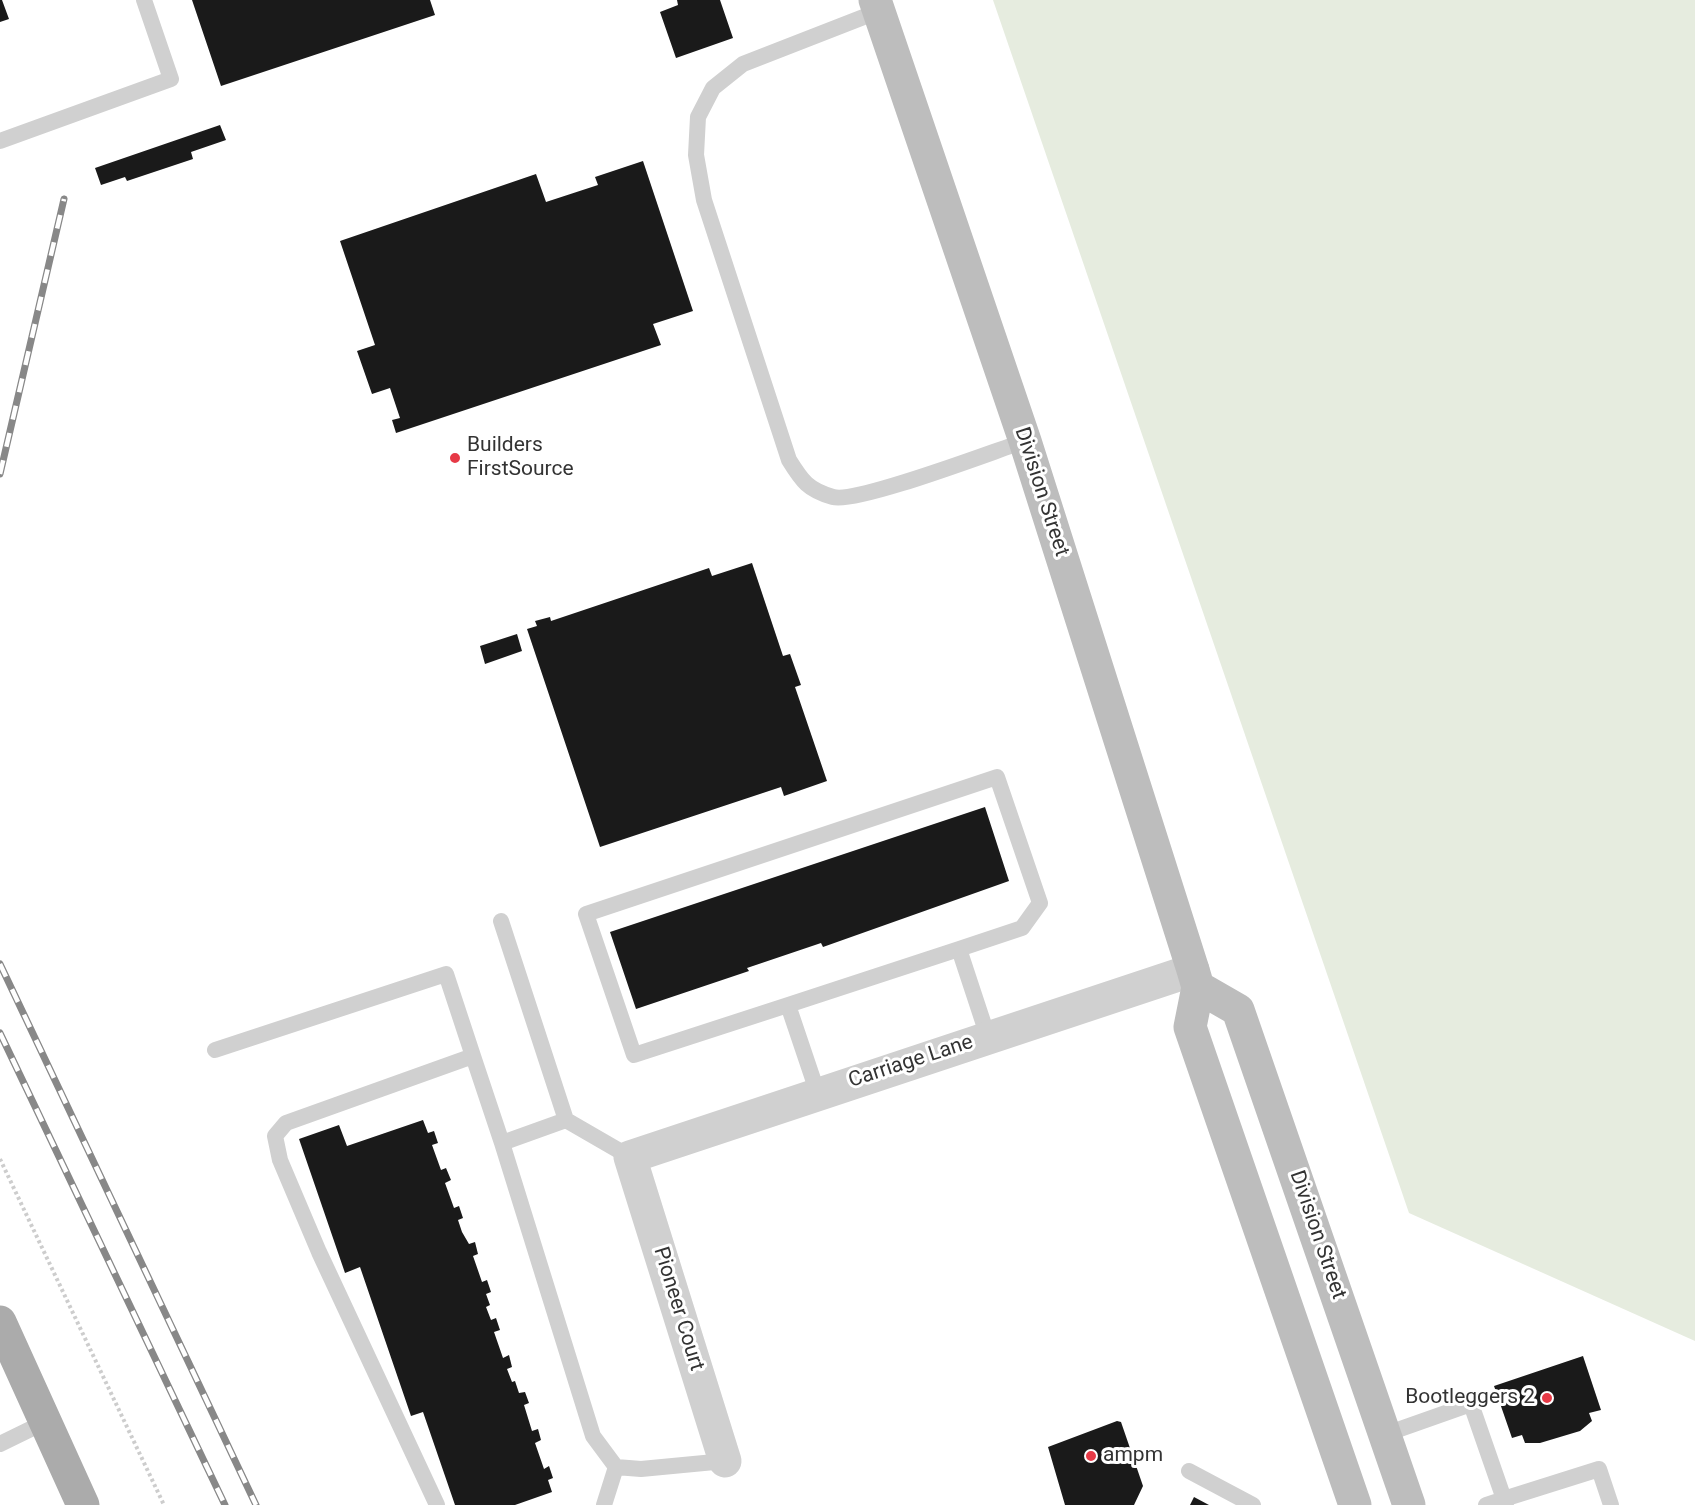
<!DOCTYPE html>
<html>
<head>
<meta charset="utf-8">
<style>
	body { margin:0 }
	canvas { display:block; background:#fff }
</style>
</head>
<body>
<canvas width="1695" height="1505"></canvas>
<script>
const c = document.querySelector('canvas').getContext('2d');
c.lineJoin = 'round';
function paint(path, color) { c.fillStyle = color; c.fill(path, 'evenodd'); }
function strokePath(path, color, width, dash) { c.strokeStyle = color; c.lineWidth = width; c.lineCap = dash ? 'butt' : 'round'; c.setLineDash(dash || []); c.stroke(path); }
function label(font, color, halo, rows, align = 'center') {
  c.font = font + ' Roboto,sans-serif'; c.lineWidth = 6; c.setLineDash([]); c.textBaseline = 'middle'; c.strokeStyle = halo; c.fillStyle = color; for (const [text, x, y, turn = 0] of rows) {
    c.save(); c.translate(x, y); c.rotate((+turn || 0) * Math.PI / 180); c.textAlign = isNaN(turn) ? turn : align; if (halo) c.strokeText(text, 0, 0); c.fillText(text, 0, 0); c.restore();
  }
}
paint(new Path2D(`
	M 993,0 L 1695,0 L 1695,1341 L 1409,1213 Z`), '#e6ecdf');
paint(new Path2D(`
	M 0,0 L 2,0 L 9,19 L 0,22 Z
	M 192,0 L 430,0 L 435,15 L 221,86 Z
	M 677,0 L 720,0 L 733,38 L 676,58 L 660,12 L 678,5 Z
	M 220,125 L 226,140 L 191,152 L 193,159 L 127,181 L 125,177 L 101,185 L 95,168 Z
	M 643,161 L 693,311 L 653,324 L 661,345 L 396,433 L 392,420 L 400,418 L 390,388 L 372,394 L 357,351 L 375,345 L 340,241 L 536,174 L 546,202 L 598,185 L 595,177 Z
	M 752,563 L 783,656 L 790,654 L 801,685 L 795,687 L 827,781 L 784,796 L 781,787 L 600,847 L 527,629 L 537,626 L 535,621 L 550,617 L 551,621 L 709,568 L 712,576 Z
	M 517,634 L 522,651 L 485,664 L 480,646 Z
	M 985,807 L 1009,881 L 823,947 L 821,943 L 747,968 L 749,971 L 636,1009 L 610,932 Z
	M 423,1120 L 428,1133 L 434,1131 L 438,1143 L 432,1145 L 441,1170 L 446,1168 L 451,1180 L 445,1183 L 454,1208 L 459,1206 L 463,1218 L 458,1220 L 462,1232 L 469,1244 L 475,1242 L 478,1254 L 473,1256 L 482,1282 L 487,1280 L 491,1292 L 486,1294 L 490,1305 L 486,1307 L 491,1320 L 496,1318 L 500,1330 L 494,1332 L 503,1358 L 509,1355 L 512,1367 L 507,1369 L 512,1382 L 515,1381 L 519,1393 L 525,1392 L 529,1403 L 524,1405 L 532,1431 L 538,1429 L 541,1440 L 535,1443 L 544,1469 L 549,1466 L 553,1478 L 548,1480 L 552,1492 L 515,1505 L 455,1505 L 423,1412 L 411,1416 L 360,1267 L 345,1273 L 299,1139 L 339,1125 L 347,1146 Z
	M 1583,1356 L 1601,1410 L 1589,1413 L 1592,1421 L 1580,1431 L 1540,1443 L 1525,1443 L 1522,1435 L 1512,1438 L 1494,1386 Z
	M 1117,1421 L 1121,1422 L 1143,1486 L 1134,1505 L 1065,1505 L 1048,1447 Z
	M 1194,1497 L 1209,1505 L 1190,1505 Z`), '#1a1a1a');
strokePath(new Path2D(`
	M 0,1159 L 164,1505`), '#cdcdcd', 4, [3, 3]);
strokePath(new Path2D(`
	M 879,11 L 743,64 L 713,88 L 698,117 L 696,155 L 704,200 L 789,460 C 802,481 808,490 833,497 C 857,504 994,451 1025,441
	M 0,141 L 171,79 L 144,0
	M 501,921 L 566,1120
	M 788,1005 L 634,1055 L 586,914 L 997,777 L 1040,903 L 1022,928 L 959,949
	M 215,1050 L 446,974 L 473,1056
	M 818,1094 L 788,1005 L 959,949 L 988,1037
	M 630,1157 L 566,1120 L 502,1143 L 593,1436 L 616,1467 L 641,1469 L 725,1461
	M 1386,1434 L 1471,1404 L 1504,1499 L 1599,1469 L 1611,1505
	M 0,1444 L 45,1422
	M 1189,1471 L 1253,1505
	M 437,1505 L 319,1252 L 280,1160 L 275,1136 L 286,1123 L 473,1056 L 502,1143
	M 604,1505 L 616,1467
	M 1486,1505 L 1504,1499 L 1506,1505`), '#d0d0d0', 16);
strokePath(new Path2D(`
	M 725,1461 L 630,1157 L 1193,970`), '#d0d0d0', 33);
strokePath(new Path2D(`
	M 875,0 L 1025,441 L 1193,970 L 1198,987 L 1190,1027 L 1355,1505
	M 1198,987 L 1238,1010 L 1409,1505`), '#bdbdbd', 33);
strokePath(new Path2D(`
	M 0,1322 L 83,1505`), '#ababab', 33);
const rail = new Path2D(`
	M 0,474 L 64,199
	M 0,964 L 256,1505
	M 0,1033 L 225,1505`);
strokePath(rail, '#888', 7);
strokePath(rail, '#fff', 4.5, [14]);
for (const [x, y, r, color] of [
	[455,458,6,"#e63946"],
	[1547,1398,6,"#e63946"],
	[1091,1456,6,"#e63946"]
]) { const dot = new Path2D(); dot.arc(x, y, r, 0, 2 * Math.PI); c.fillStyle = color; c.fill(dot); strokePath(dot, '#fff', 2); }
label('21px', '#333', '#fff', [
	["Builders",467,446],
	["FirstSource",467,470],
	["Bootleggers 2",1535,1398,"right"],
	["ampm",1103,1456]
], 'left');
label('21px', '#333', '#fff', [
	["Division Street",1041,492,72],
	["Carriage Lane",911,1062,-18],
	["Division Street",1317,1235,71],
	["Pioneer Court",678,1309,73]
]);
</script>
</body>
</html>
